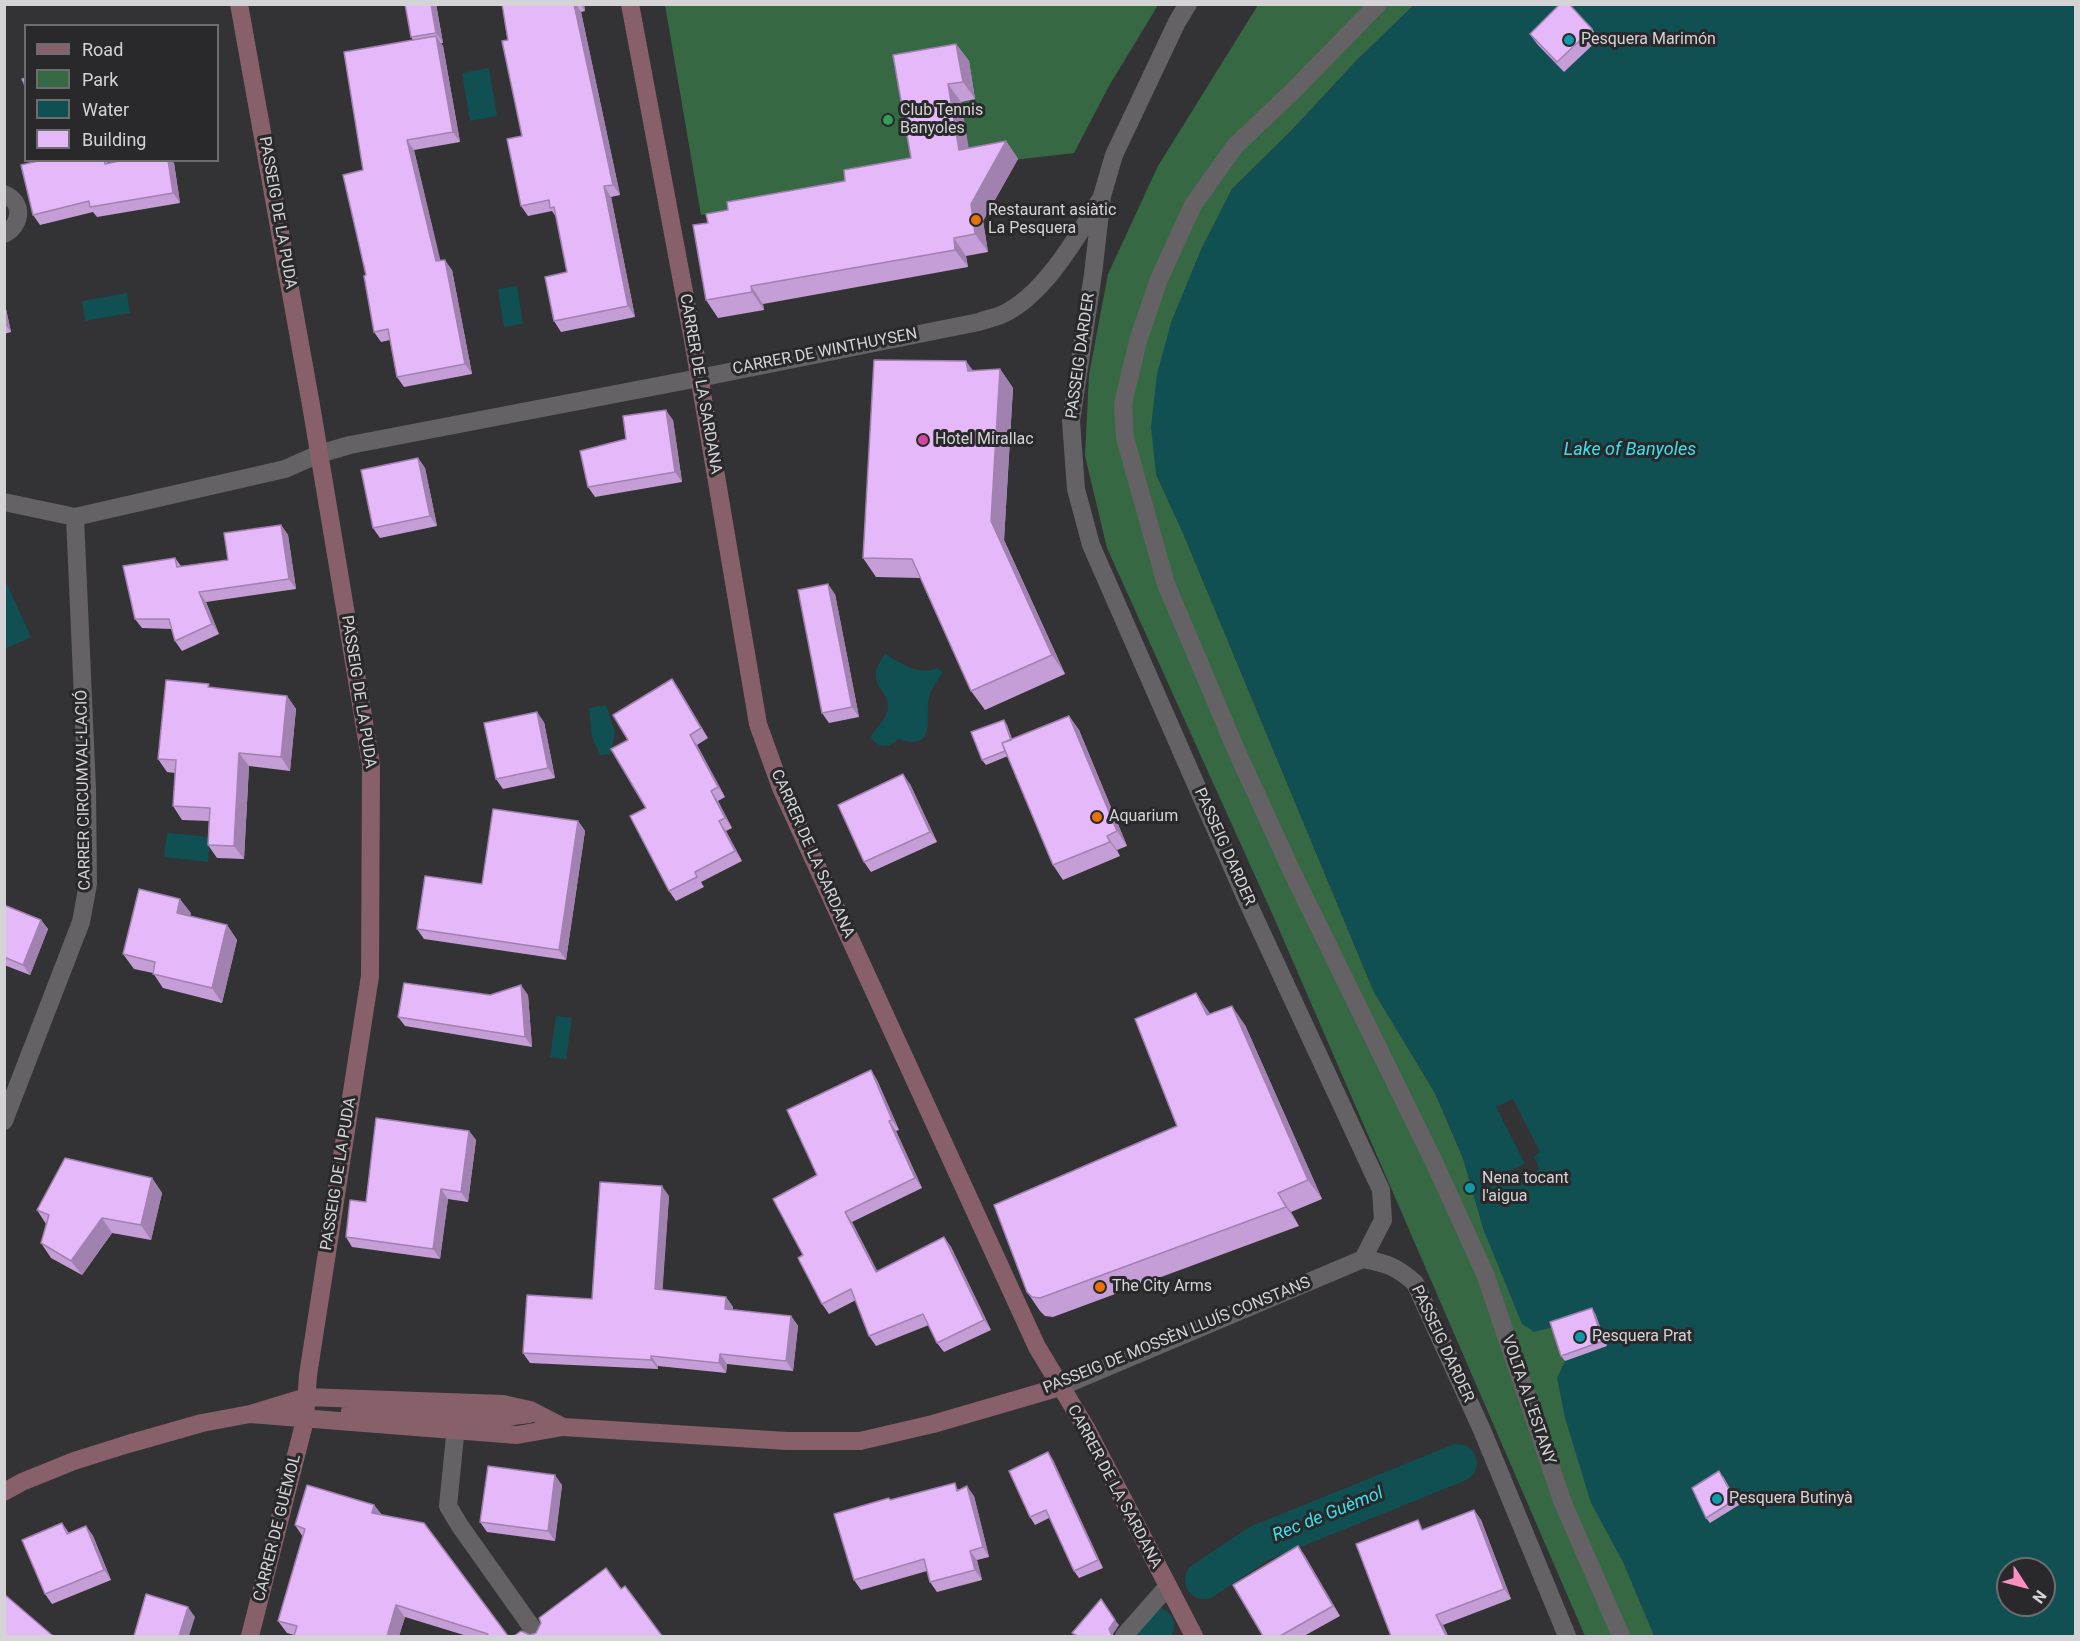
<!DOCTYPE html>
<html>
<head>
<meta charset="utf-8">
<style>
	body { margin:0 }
	#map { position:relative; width:2080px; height:1641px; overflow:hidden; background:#333234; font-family:Roboto,sans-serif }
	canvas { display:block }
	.frame { position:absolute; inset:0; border:6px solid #d4d3d5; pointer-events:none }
	.legend { position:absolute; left:24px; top:24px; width:195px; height:138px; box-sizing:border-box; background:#29282a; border:2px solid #6d6c6e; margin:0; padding:8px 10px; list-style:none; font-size:18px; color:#d4d3d5 }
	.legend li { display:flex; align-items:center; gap:12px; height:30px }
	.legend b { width:30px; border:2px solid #6d6c6e }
	.north { position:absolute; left:1996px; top:1557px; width:60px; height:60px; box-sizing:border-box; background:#29282a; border:2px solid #6d6c6e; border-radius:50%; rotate:126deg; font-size:16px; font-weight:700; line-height:24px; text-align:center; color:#d4d3d5 }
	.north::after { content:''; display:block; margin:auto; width:21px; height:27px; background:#fd8ec1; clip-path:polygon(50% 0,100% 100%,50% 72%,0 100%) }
</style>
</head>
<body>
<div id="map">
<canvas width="2080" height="1641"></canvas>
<div class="frame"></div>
<ul class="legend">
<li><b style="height:8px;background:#886069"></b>Road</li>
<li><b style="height:16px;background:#366943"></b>Park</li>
<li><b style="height:16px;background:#105053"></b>Water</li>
<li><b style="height:16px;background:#e5b8fa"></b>Building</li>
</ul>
<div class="north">N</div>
</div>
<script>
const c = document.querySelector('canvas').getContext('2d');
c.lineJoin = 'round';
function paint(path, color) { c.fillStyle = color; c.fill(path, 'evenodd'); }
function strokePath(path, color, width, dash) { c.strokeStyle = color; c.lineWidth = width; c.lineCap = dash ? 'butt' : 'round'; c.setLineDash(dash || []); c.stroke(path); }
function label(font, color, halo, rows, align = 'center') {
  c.font = font + ' Roboto,sans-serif'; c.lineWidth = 6; c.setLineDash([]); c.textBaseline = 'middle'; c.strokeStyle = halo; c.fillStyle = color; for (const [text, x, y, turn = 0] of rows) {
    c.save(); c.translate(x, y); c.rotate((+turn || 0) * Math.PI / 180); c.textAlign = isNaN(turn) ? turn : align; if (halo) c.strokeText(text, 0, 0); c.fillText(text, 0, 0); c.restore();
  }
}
paint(new Path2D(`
	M 665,5 L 1158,5 L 1109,86 L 1074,153 L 1005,161 L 701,215 Z
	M 1258,5 L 1414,5 L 1357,60 L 1291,131 L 1232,189 L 1201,250 L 1171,323 L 1156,474 L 1183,533 L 1374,992 L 1435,1093 L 1463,1158 L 1484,1231 L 1553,1327 L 1697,1636 L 1585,1636 L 1275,920 L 1107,548 L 1085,456 L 1089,375 L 1108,274 L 1158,166 Z`), '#366943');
paint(new Path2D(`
	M 1414,5 L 2075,5 L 2075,1636 L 1654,1636 L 1623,1562 L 1591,1503 L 1565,1418 L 1557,1378 L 1565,1361 L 1553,1327 L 1534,1332 L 1522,1324 L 1484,1231 L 1463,1158 L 1435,1093 L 1374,992 L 1183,533 L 1156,474 L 1151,427 L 1157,374 L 1171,323 L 1201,250 L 1232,189 L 1291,131 L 1357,60 ZM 2008,1569 L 2044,1569 L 2044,1605 L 2008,1605 Z
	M 489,68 L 497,116 L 470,121 L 462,73 Z
	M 517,286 L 523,324 L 504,327 L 498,289 Z
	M 127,293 L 130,313 L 85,321 L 82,301 Z
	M 7,584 L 31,637 L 5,649 L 4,585 Z
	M 885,654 C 902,663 917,676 937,668 L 943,672 C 938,680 931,688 929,698 C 924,717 939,752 898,739 C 889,748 878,749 871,737 C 876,726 887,720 888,708 C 890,688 862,686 885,654 Z
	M 606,705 L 615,732 L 611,754 L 600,755 L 592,737 L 589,708 Z
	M 167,833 L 210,837 L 208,862 L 164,857 Z
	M 556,1016 L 572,1018 L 566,1059 L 550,1057 Z`), '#105053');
paint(new Path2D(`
	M 1513,1099 L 1540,1152 L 1534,1157 L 1540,1169 L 1514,1182 L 1509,1171 L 1525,1164 L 1496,1107 Z`), '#333234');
strokePath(new Path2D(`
	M 1204,1580 L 1260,1543 L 1458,1463
	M 1145,1636 L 1155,1626`), '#105053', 38);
strokePath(new Path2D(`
	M 1188,4 L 1177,22 L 1114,155 L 1102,196 L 1093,274 L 1071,421 L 1076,489 L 1091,545 L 1247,901 L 1381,1190 L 1383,1220 L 1363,1259
	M 1378,4 L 1292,92 L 1235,146 L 1193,205 L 1159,279 L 1138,341 L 1123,404 L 1125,438 L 1166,584 L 1237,752 L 1294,876 L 1435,1164 L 1485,1274 L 1563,1503 L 1621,1636
	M 4,194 C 24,202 22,225 4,234
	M 4,502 L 75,517 L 285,469 L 319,454 L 350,445 L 699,378 L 979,322 C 986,319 994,318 1001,315 C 1043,297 1077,237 1100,200
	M 4,1121 L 81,922 L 88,884 L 87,789 L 75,517
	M 1363,1259 C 1387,1263 1397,1267 1415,1283 L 1482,1430 L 1567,1636
	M 1060,1387 L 1363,1259
	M 457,1416 L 448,1506 L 460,1526 L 538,1636
	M 1124,1636 L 1168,1586`), '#646265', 18);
strokePath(new Path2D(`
	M 239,4 L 311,405 L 371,764 L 370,976 L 308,1375 L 305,1420 L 250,1636
	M 630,4 L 693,340 L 758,724 L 781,788 L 1037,1347 L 1086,1428 L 1194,1636
	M 350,1411 L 497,1418 L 529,1414
	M 250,1414 L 517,1435 L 563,1427 L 787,1441 L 860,1441 L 933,1424 L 1060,1387
	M 4,1492 L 22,1482 L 74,1461 L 128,1444 L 202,1423 L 250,1414 L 306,1397 L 503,1404 L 530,1410 L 563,1427`), '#886069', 18);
paint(new Path2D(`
	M 405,4 L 436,4 L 443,43 L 441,43 L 443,46 L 460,142 L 414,150 L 440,261 L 452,270 L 472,374 L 404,387 L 397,377 L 390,340 L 381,342 L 374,332 L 366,275 L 363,170 L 413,40 L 411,37 Z
	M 502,4 L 584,4 L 585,11 L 581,12 L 620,195 L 611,197 L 635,317 L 561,332 L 554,321 L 567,272 L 556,217 L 552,211 L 528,216 L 521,206 L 522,136 Z
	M 1592,29 L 1599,39 L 1564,72 L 1537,44 L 1530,34 Z
	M 956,44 L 969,61 L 975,99 L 961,102 L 968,148 L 1006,141 L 1018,159 L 983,221 L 988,252 L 966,256 L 968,267 L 763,304 L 764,310 L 718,318 L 706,300 L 708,223 L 728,210 L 845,181 L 911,158 Z
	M 107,160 L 108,163 L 174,163 L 180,203 L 97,217 L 93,212 L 40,225 L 33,215 Z
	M 4,300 L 11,332 L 4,334 Z
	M 1000,369 L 1013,388 L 1004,540 L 1065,674 L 985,710 L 971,691 L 920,578 L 876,577 L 863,558 L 974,371 Z
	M 673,420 L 682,482 L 595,497 L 588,487 L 626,439 Z
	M 418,458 L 425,468 L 437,526 L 380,538 L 373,528 Z
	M 281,525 L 288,535 L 296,589 L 206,602 L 219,634 L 182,651 L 175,641 L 172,629 L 142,628 L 135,619 L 175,558 L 181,566 L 228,560 Z
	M 835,594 L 859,717 L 829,723 L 822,713 Z
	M 672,679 L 708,738 L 697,745 L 725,797 L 718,801 L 732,828 L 726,831 L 742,861 L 701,882 L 704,887 L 676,901 L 669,891 L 646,808 Z
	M 211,688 L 287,696 L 296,709 L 290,771 L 249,766 L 244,859 L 217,858 L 208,845 L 209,821 L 182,820 L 173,806 L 175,773 L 167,772 L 158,759 Z
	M 1069,716 L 1079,730 L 1127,846 L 1117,850 L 1120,856 L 1063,880 L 1053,865 L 1008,756 L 986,765 L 982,760 L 1004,720 L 1007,725 L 1012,739 Z
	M 544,722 L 555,778 L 503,789 L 496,779 Z
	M 910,784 L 937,842 L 871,872 L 864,862 Z
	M 578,821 L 585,831 L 566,960 L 424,939 L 417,929 L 482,884 Z
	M 4,905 L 41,920 L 48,929 L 30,975 L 4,965 Z
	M 191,913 L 190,916 L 227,925 L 237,940 L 222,1003 L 163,988 L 153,973 L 134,969 L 123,954 Z
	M 490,995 L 528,995 L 532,1047 L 405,1026 L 398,1017 Z
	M 1210,1014 L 1245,1025 L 1322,1199 L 1291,1212 L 1299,1226 L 1053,1317 L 1045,1316 L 1040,1311 L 1027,1292 L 1177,1126 Z
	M 871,1070 L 877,1080 L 899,1130 L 896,1131 L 922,1188 L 852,1222 L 877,1271 L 944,1237 L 951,1247 L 991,1330 L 944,1352 L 937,1343 L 929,1325 L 876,1346 L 869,1336 L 856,1300 L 829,1314 L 822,1304 L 803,1255 L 817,1175 Z
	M 469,1131 L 476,1140 L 468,1202 L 448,1199 L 440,1259 L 352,1247 L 346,1237 L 366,1202 Z
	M 152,1178 L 162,1193 L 151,1240 L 112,1233 L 82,1275 L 51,1258 L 41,1243 L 46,1224 L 37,1210 Z
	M 669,1196 L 662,1290 L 726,1297 L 733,1307 L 733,1310 L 791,1316 L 798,1326 L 793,1371 L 727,1364 L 726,1373 L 658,1366 L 658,1369 L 530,1363 L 523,1353 L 592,1299 Z
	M 1595,1313 L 1607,1346 L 1565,1361 L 1561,1356 Z
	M 1048,1452 L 1053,1460 L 1103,1568 L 1079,1578 L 1074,1571 L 1049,1518 L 1035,1525 L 1030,1517 Z
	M 1723,1476 L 1739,1505 L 1710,1523 L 1706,1518 Z
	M 562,1485 L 555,1541 L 487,1532 L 480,1522 Z
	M 959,1489 L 974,1496 L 989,1557 L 977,1560 L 982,1580 L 937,1592 L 930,1582 L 927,1571 L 861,1590 L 854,1580 L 889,1498 L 891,1500 Z
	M 374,1505 L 382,1515 L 508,1636 L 467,1636 L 405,1617 L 399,1636 L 294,1636 L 294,1635 L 287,1633 L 278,1621 L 303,1537 L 295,1525 Z
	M 1474,1510 L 1481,1520 L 1511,1599 L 1443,1625 L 1448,1636 L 1391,1636 L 1425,1529 Z
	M 62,1523 L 69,1533 L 86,1526 L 93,1536 L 111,1580 L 52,1604 L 45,1594 Z
	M 1298,1546 L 1305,1556 L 1340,1616 L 1304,1636 L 1263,1636 Z`), '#c59ed7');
paint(new Path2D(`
	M 431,4 L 436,4 L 443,43 L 436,33 Z
	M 574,4 L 576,4 L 581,12 L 620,195 L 613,185 Z
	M 580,4 L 584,4 L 585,11 Z
	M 436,36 L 443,46 L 460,142 L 453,132 Z
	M 956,44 L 969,61 L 975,99 L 963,82 Z
	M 948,84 L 961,102 L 972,167 L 959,150 Z
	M 407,140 L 414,150 L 443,271 L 436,261 Z
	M 1006,141 L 1018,159 L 983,221 L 988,252 L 975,234 L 971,204 Z
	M 168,160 L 172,160 L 174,163 L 180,203 L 173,193 Z
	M 604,186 L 611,197 L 635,317 L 628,306 Z
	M 954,238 L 966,256 L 968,267 L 955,250 Z
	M 445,260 L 452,270 L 472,374 L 465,364 Z
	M 751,286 L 763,304 L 764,310 L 752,292 Z
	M 4,300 L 11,332 L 4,323 Z
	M 966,361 L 980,380 L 968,371 Z
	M 1000,369 L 1013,388 L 1004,540 L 1065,674 L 1052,655 L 991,521 Z
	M 666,410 L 673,420 L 682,482 L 675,472 Z
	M 418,458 L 425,468 L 437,526 L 430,516 Z
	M 281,525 L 288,535 L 296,589 L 289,579 Z
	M 828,584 L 835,594 L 859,717 L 852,707 Z
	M 199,592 L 206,602 L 219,634 L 212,624 Z
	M 672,679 L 679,689 L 708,738 L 701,728 Z
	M 287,696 L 296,709 L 290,771 L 281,757 Z
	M 537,712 L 544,722 L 555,778 L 548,768 Z
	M 1069,716 L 1079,730 L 1127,846 L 1117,831 Z
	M 1004,720 L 1007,725 L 1017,753 L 1014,748 Z
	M 690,735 L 697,745 L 725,797 L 718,787 Z
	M 239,753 L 249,766 L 244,859 L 234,846 Z
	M 903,774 L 910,784 L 937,842 L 930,832 Z
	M 711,791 L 718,801 L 732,828 L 725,818 Z
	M 578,821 L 585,831 L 566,960 L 559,950 Z
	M 719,821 L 726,831 L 742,861 L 735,851 Z
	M 1107,836 L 1117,850 L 1120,856 L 1110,842 Z
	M 180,899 L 191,913 L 187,927 L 177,913 Z
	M 41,920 L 48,929 L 30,975 L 23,965 Z
	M 227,925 L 237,940 L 222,1003 L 212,988 Z
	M 521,985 L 528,995 L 532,1047 L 525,1037 Z
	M 1196,993 L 1209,1012 L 1220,1034 L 1207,1015 Z
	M 1232,1006 L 1245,1025 L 1322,1199 L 1308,1180 Z
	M 871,1070 L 877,1080 L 899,1130 L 892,1120 Z
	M 889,1121 L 896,1131 L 922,1188 L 915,1178 Z
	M 469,1131 L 476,1140 L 468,1202 L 461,1192 Z
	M 152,1178 L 162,1193 L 151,1240 L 141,1225 Z
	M 662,1186 L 669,1196 L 662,1299 L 655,1289 Z
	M 441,1189 L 448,1199 L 440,1259 L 433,1249 Z
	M 1278,1193 L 1291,1212 L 1299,1226 L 1286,1207 Z
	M 845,1212 L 852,1222 L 883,1282 L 876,1272 Z
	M 102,1218 L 112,1233 L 82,1275 L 71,1261 Z
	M 944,1237 L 951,1247 L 991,1330 L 984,1320 Z
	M 726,1297 L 733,1307 L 732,1319 L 725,1309 Z
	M 1592,1308 L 1595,1313 L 1607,1346 L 1603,1341 Z
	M 791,1316 L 798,1326 L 793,1371 L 786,1361 Z
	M 720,1354 L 727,1364 L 726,1373 L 719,1363 Z
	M 651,1356 L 658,1366 L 658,1369 L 651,1360 Z
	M 1048,1452 L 1053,1460 L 1103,1568 L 1098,1560 Z
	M 555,1475 L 562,1485 L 555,1541 L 548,1531 Z
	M 967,1486 L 974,1496 L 989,1557 L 983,1547 Z
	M 374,1505 L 383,1517 L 372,1513 Z
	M 1474,1510 L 1481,1520 L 1511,1599 L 1504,1589 Z
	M 86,1526 L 93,1536 L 111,1580 L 104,1570 Z
	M 1298,1546 L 1305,1556 L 1340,1616 L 1333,1606 Z
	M 970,1551 L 977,1560 L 982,1580 L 975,1570 Z
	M 396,1605 L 405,1617 L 399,1636 L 387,1636 Z
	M 188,1607 L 195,1617 L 189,1636 L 179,1636 Z
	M 1436,1615 L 1443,1625 L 1448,1636 L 1446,1636 Z
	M 1115,1620 L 1119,1625 L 1113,1634 L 1114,1636 L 1112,1636 L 1109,1629 Z`), '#a081af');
const building = new Path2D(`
	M 405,4 L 431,4 L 436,33 L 411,37 Z
	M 502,4 L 574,4 L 613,185 L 604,186 L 628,306 L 554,321 L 545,277 L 567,272 L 554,207 L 550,208 L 549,200 L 521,206 L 507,139 L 522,136 L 502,41 L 508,40 Z
	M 1560,4 L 1569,4 L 1592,29 L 1557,62 L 1530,34 Z
	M 436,36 L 453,132 L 407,140 L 436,261 L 445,260 L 465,364 L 397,377 L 388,329 L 374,332 L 364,276 L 366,275 L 343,175 L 363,170 L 344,52 Z
	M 956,44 L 963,82 L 948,84 L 959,150 L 1006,141 L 971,204 L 975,234 L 954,238 L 955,250 L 751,286 L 752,292 L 706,300 L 693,225 L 708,223 L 706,214 L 728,210 L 727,202 L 845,181 L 844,170 L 911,158 L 893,55 Z
	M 26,78 L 26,88 L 22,79 Z
	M 42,160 L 104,160 L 105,164 L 124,160 L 168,160 L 173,193 L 90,207 L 89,201 L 33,215 L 21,165 Z
	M 874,360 L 966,361 L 968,371 L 1000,369 L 991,521 L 1052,655 L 971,691 L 912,559 L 863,558 Z
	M 666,410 L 675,472 L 588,487 L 580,451 L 626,439 L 623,416 Z
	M 418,458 L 430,516 L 373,528 L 361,470 Z
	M 281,525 L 289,579 L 199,592 L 212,624 L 175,641 L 169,619 L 135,619 L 123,566 L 175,558 L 177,567 L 228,560 L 224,533 Z
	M 828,584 L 852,707 L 822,713 L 798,590 Z
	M 672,679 L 701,728 L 690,735 L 718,787 L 711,791 L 725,818 L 719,821 L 735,851 L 695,872 L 697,877 L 669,891 L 630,816 L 646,808 L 611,749 L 628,740 L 613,715 Z
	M 166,680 L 209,684 L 208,687 L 287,696 L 281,757 L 239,753 L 234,846 L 208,845 L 210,808 L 173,806 L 176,760 L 158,759 Z
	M 537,712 L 548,768 L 496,779 L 484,723 Z
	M 1069,716 L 1117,831 L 1107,836 L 1110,842 L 1053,865 L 1002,743 Z
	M 1004,720 L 1011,740 L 1002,743 L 1005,751 L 982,760 L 971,732 Z
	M 903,774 L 930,832 L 864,862 L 838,805 Z
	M 493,809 L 578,821 L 559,950 L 417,929 L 425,876 L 482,884 Z
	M 139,889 L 180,899 L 177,913 L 227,925 L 212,988 L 153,974 L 155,962 L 123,954 Z
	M 4,905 L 41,920 L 23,965 L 4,957 Z
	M 404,983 L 490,995 L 521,985 L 525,1037 L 398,1017 Z
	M 1196,993 L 1207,1015 L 1232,1006 L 1308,1180 L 1278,1193 L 1286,1207 L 1040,1298 L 1032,1297 L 1027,1292 L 994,1205 L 1177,1126 L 1135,1019 Z
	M 871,1070 L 892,1120 L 889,1121 L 915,1178 L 845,1212 L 876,1272 L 944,1237 L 984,1320 L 937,1343 L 923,1314 L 869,1336 L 851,1289 L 822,1304 L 798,1258 L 803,1255 L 773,1199 L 817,1175 L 787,1110 Z
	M 376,1118 L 469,1131 L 461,1192 L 441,1189 L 433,1249 L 346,1237 L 350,1200 L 366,1202 Z
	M 65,1158 L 152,1178 L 141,1225 L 102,1218 L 71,1261 L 41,1243 L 49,1215 L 37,1210 Z
	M 600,1182 L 662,1186 L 655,1289 L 726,1297 L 725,1309 L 791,1316 L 786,1361 L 720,1354 L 719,1363 L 651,1356 L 651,1360 L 523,1353 L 527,1295 L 592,1299 Z
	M 1592,1308 L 1603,1341 L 1561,1356 L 1550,1322 Z
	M 1048,1452 L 1098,1560 L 1074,1571 L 1046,1510 L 1030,1517 L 1009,1471 Z
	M 488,1466 L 555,1475 L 548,1531 L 480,1522 Z
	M 1719,1471 L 1735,1500 L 1706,1518 L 1692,1488 Z
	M 955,1483 L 957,1491 L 967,1486 L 983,1547 L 970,1551 L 975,1570 L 930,1582 L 924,1559 L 854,1580 L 834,1514 L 889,1498 L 890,1500 Z
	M 307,1485 L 374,1505 L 372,1513 L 424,1523 L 508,1636 L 485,1636 L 488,1634 L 396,1605 L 387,1636 L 294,1636 L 297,1626 L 278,1621 L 305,1529 L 295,1525 Z
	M 1474,1510 L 1504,1589 L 1436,1615 L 1446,1636 L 1391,1636 L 1356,1544 L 1418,1520 L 1422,1530 Z
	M 62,1523 L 67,1534 L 86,1526 L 104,1570 L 45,1594 L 22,1540 Z
	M 1298,1546 L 1333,1606 L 1280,1636 L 1263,1636 L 1233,1585 Z
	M 606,1568 L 621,1589 L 625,1586 L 662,1636 L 514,1636 L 521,1631 L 530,1635 L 536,1633 L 541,1623 L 539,1618 Z
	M 4,1594 L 53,1636 L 4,1636 Z
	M 146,1594 L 188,1607 L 179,1636 L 134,1636 Z
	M 1101,1599 L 1115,1620 L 1109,1629 L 1112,1636 L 1078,1636 L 1072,1633 Z`);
paint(building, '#e5b8fa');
strokePath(building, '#a081af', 1.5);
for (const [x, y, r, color] of [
	[1569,40,6,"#0f9aa8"],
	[888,120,6,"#2e9e5b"],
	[976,220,6,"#e8710a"],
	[923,440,6,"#d1479c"],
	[1097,817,6,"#e8710a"],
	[1470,1188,6,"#0f9aa8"],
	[1100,1287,6,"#e8710a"],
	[1580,1337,6,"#0f9aa8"],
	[1717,1499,6,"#0f9aa8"]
]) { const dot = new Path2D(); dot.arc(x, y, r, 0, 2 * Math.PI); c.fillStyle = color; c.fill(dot); strokePath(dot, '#29282a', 2); }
label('16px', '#d4d3d5', '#29282a', [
	["Pesquera Marimón",1581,40],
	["Club Tennis",900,111],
	["Banyoles",900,129],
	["Restaurant asiàtic",988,211],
	["La Pesquera",988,229],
	["Hotel Mirallac",935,440],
	["Aquarium",1109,817],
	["Nena tocant",1482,1179],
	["l'aigua",1482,1197],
	["The City Arms",1112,1287],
	["Pesquera Prat",1592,1337],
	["Pesquera Butinyà",1729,1499]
], 'left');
label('16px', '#d4d3d5', '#29282a', [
	["PASSEIG DE LA PUDA",277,213,80],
	["CARRER DE WINTHUYSEN",825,352,-11],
	["PASSEIG DARDER",1081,356,-82],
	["CARRER DE LA SARDANA",700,384,80],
	["PASSEIG DE LA PUDA",358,692,81],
	["CARRER CIRCUMVAL·LACIÓ",84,790,-91],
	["PASSEIG DARDER",1224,847,66],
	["CARRER DE LA SARDANA",812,854,66],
	["PASSEIG DE LA PUDA",339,1174,-81],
	["PASSEIG DE MOSSÈN LLUÍS CONSTANS",1177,1336,-22],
	["PASSEIG DARDER",1442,1344,65],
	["VOLTA A L'ESTANY",1528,1400,71],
	["CARRER DE LA SARDANA",1114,1487,62],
	["CARRER DE GUÈMOL",278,1528,-76]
]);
label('italic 18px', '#38e2eb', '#29282a', [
	["Lake of Banyoles",1630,450],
	["Rec de Guèmol",1328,1515,-22]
]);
</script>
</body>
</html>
